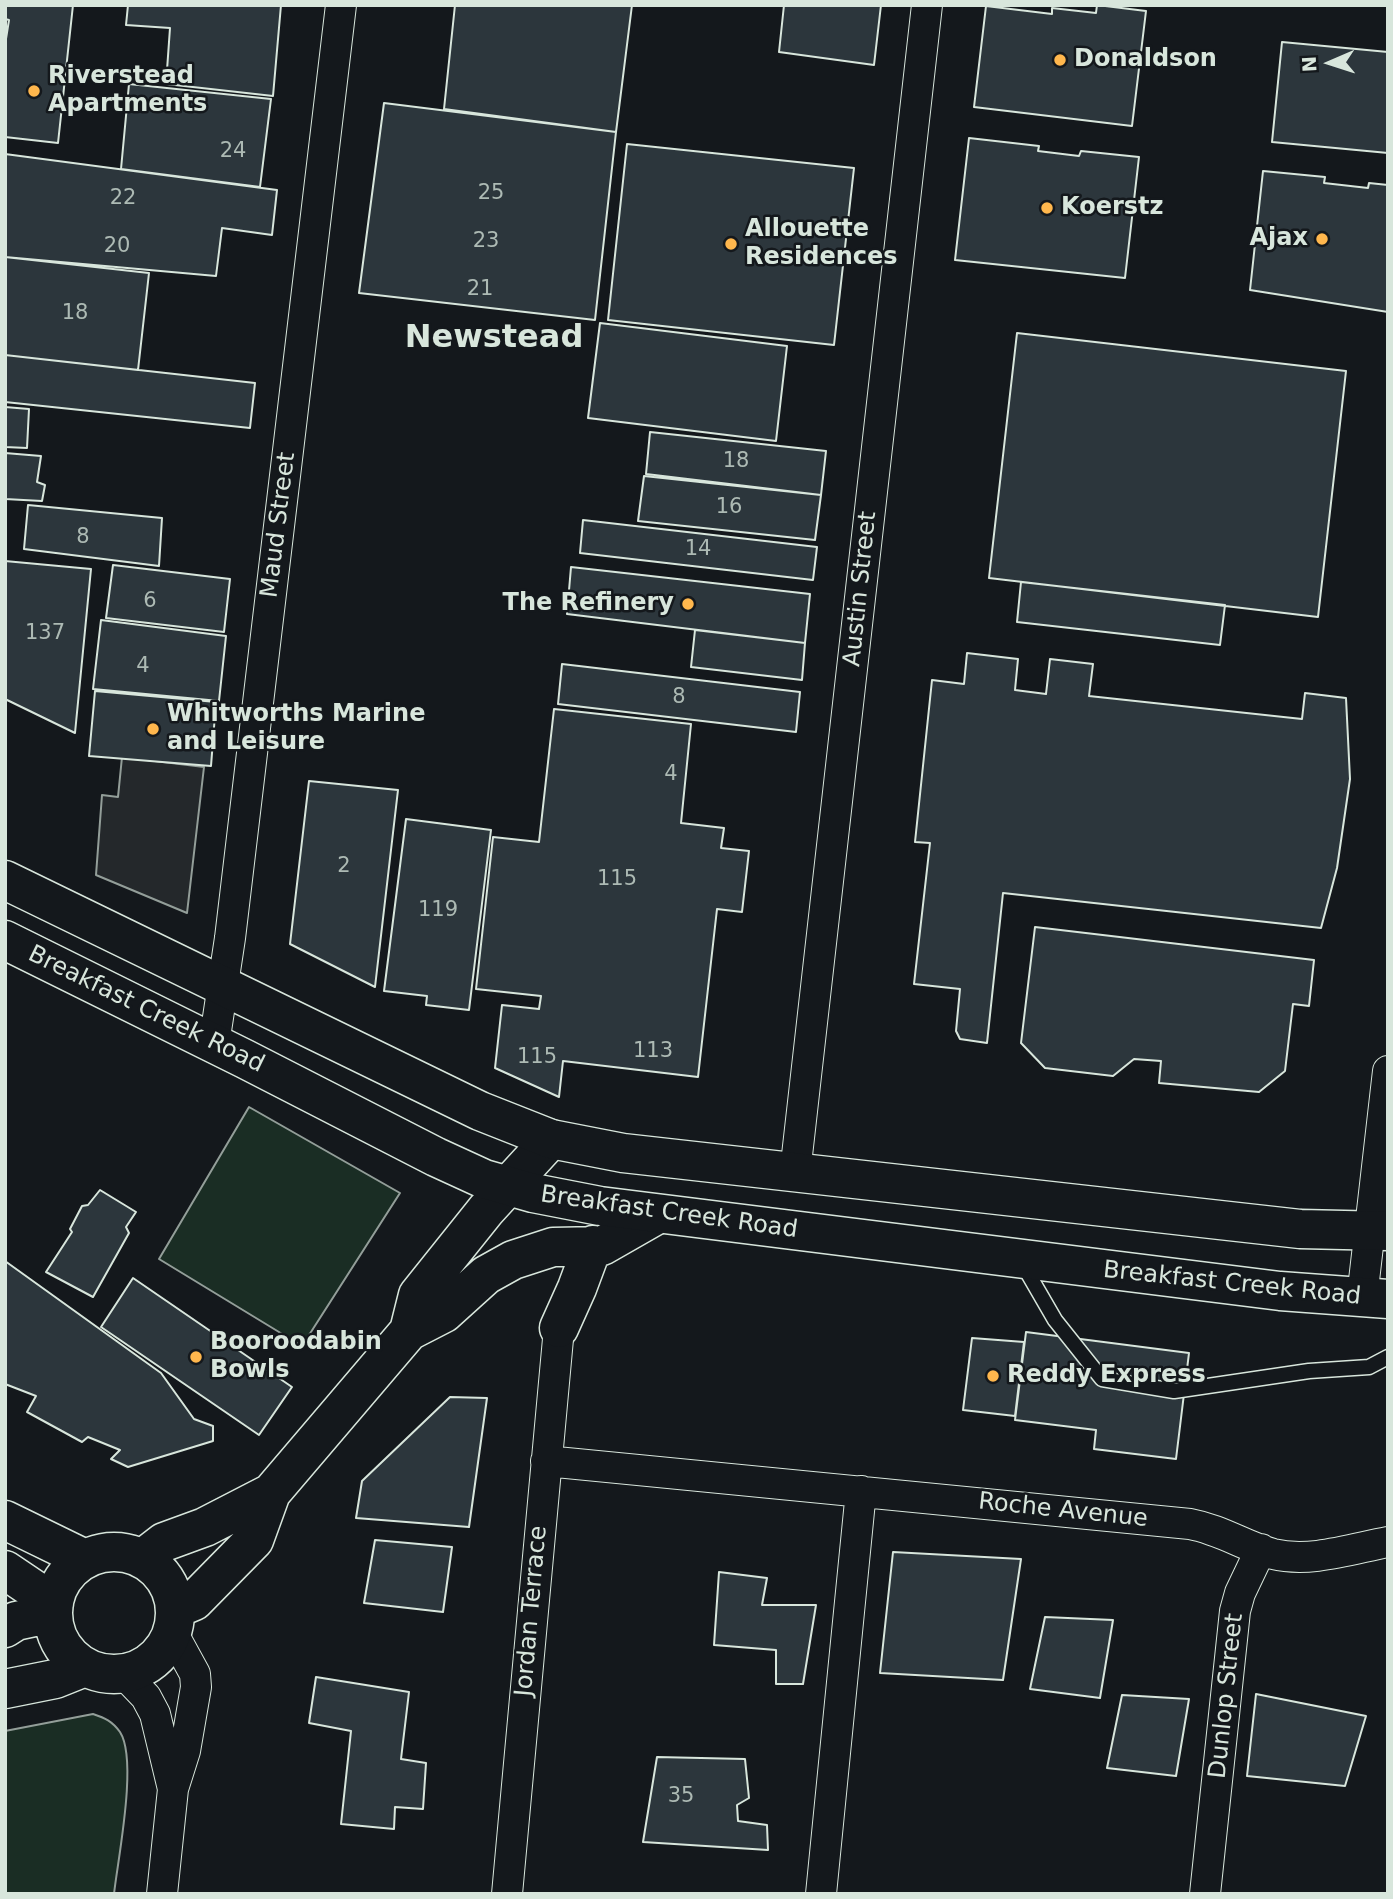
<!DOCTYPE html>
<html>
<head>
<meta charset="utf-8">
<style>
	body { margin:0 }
	#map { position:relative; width:1393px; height:1899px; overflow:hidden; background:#14181c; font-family:"DejaVu Sans",sans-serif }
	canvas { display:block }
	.frame { position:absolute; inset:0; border:7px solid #d8e6dc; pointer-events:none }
	.north { position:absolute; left:1295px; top:28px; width:70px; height:70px; -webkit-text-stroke:5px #14181c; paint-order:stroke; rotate:267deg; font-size:19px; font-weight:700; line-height:28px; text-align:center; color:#d8e6dc }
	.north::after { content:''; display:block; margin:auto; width:24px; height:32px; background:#d8e6dc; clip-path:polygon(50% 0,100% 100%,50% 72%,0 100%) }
</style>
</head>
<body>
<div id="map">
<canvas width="1393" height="1899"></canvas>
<div class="frame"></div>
<div class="north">N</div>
</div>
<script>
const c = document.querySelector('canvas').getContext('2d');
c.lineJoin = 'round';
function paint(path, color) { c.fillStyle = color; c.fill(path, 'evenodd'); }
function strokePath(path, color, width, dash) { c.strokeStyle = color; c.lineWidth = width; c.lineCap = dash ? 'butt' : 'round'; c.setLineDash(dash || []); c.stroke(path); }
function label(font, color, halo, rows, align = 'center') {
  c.font = font + ' "DejaVu Sans",sans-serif'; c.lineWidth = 5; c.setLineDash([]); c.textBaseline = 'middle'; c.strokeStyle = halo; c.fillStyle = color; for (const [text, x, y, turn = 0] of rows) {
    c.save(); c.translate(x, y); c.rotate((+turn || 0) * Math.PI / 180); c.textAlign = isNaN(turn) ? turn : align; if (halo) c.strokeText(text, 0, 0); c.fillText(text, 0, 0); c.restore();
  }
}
const green = new Path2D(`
	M 249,1107 L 400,1193 L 302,1346 L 159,1259 Z
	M 93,1714 C 105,1718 112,1721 120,1732 C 138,1760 118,1858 114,1894 L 5,1894 L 5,1731 Z`);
paint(green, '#1a2d24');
strokePath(green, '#939e99', 2);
const parking = new Path2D(`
	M 122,757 L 204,767 L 187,913 L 96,875 L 102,795 L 118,797 Z`);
paint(parking, '#24282b');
strokePath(parking, '#939e99', 2);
const building = new Path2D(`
	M 5,5 L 73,5 L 58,143 L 5,137 L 5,45 L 9,20 L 5,19 Z
	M 128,5 L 281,5 L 273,96 L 166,84 L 170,28 L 126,25 Z
	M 455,5 L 632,5 L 616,132 L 444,109 Z
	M 784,5 L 881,5 L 874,65 L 779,52 Z
	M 1097,5 L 1146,11 L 1132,126 L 974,107 L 986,6 L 1052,14 L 1052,8 L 1096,13 Z
	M 1282,42 L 1388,52 L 1388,153 L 1272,142 Z
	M 129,84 L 271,99 L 260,187 L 121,169 Z
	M 384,103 L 616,132 L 595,320 L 359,293 Z
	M 969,138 L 1039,146 L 1038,151 L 1079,156 L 1081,151 L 1139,157 L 1125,278 L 955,260 Z
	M 627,144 L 854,168 L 834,345 L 608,320 Z
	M 5,154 L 277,190 L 272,235 L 222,228 L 216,276 L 5,257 Z
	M 1263,171 L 1325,177 L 1324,183 L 1368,188 L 1369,183 L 1388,185 L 1388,312 L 1250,290 Z
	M 5,257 L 149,273 L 138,370 L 5,355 Z
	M 600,323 L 787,346 L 776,441 L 588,418 Z
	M 1017,333 L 1346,371 L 1318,617 L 989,578 Z
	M 5,355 L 255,383 L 250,428 L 5,402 Z
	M 5,407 L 29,409 L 27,448 L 5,447 Z
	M 650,432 L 826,451 L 821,495 L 646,474 Z
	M 5,453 L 41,456 L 37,482 L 45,485 L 42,501 L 5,499 Z
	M 644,476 L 821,495 L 815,540 L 638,521 Z
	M 28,505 L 162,518 L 159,566 L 24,549 Z
	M 583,520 L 817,547 L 813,580 L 580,553 Z
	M 5,561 L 91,569 L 75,733 L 5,699 Z
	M 113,565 L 230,579 L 224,632 L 106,618 Z
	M 571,567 L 810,594 L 805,643 L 567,614 Z
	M 1021,582 L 1225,605 L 1220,645 L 1017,622 Z
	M 101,620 L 226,636 L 219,701 L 93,689 Z
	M 695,630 L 805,643 L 802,680 L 691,667 Z
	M 967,653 L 1018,659 L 1015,690 L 1046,694 L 1050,659 L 1093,664 L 1089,696 L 1302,719 L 1305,693 L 1346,698 L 1350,779 L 1337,868 L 1321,928 L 1003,893 L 987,1043 L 960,1039 L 956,1031 L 960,989 L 914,984 L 930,843 L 915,842 L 932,680 L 964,684 Z
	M 562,664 L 800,692 L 796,732 L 558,704 Z
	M 95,691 L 216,702 L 211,766 L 89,756 Z
	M 554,709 L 691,724 L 681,823 L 724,828 L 721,848 L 749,851 L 742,912 L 717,909 L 698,1077 L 563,1061 L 559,1097 L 495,1068 L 502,1005 L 539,1009 L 541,996 L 476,989 L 493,837 L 539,842 Z
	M 309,781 L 398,790 L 375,987 L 290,944 Z
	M 406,819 L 491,830 L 469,1010 L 426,1005 L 427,996 L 384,991 Z
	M 1035,927 L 1314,960 L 1309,1006 L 1293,1004 L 1285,1071 L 1259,1092 L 1159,1083 L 1161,1061 L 1134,1059 L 1113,1076 L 1045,1068 L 1021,1043 Z
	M 100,1190 L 136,1212 L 126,1227 L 129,1233 L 93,1297 L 46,1272 L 72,1232 L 70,1229 L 82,1206 L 88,1205 Z
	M 5,1261 L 161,1373 L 194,1419 L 213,1426 L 213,1441 L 128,1467 L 111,1459 L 120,1450 L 88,1437 L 82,1442 L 27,1412 L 36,1396 L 5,1384 Z
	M 133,1278 L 292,1387 L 259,1435 L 101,1327 Z
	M 1026,1332 L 1189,1353 L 1176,1459 L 1094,1449 L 1096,1430 L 1015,1420 Z
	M 972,1338 L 1024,1342 L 1015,1416 L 963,1410 Z
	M 450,1397 L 487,1398 L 469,1527 L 356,1518 L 362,1481 Z
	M 375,1540 L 452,1547 L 443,1612 L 364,1603 Z
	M 893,1552 L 1021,1559 L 1003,1680 L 880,1673 Z
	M 719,1572 L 767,1578 L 762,1605 L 816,1605 L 803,1684 L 776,1684 L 776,1650 L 714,1645 Z
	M 1045,1617 L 1113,1620 L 1100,1698 L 1030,1689 Z
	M 316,1677 L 409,1692 L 401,1759 L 426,1763 L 423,1809 L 395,1807 L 394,1829 L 341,1824 L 351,1731 L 309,1723 Z
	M 1256,1694 L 1366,1716 L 1345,1786 L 1247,1776 Z
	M 1122,1695 L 1189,1699 L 1176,1776 L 1107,1768 Z
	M 657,1757 L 745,1759 L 749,1798 L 737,1805 L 738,1821 L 767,1825 L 768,1850 L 643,1842 Z`);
paint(building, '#2c363c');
strokePath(building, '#d8e6dc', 2);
const lane = new Path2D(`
	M 1022,1263 L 1055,1320 L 1102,1379 L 1174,1391 L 1309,1371 L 1369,1367 L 1388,1357`);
const street = new Path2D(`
	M 214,1044 L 230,938 L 341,5
	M 795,1173 L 927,5
	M 1362,1298 L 1388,1071
	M 546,1461 L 1190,1524 C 1222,1530 1244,1546 1273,1554 C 1310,1563 1351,1549 1388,1542
	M 124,1674 L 146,1697 L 155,1714 L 173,1789
	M 162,1894 L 173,1789 L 185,1751 L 196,1687 L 195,1674 L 172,1632
	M 507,1894 L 559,1328
	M 821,1894 L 861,1491
	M 1205,1894 L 1235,1611 L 1240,1593 L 1261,1549`);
const secondary = new Path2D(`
	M 559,1328 L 577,1288 L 593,1245
	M 409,1331 L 418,1295 L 486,1210 L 551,1139
	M 5,1520 L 85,1559
	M53 1613a61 61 0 1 1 122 0a61 61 0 1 1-122 0Z
	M 142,1559 L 164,1542 L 205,1527 L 271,1493
	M 5,1570 L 54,1603
	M 175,1609 L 194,1601 L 254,1540 L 271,1493 L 409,1331 L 444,1313 L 486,1275 L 513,1260 L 553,1247 L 602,1246 L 658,1214
	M 5,1628 L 16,1621 L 53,1613
	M 5,1689 L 55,1679 L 85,1667`);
const primary = new Path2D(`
	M 5,880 L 480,1111 L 551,1139 L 623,1153 L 1300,1229 L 1388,1231
	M 5,940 L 245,1059 L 436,1157 L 484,1179 L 533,1193 L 600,1206 L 1280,1291 L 1388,1299`);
strokePath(lane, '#d8e6dc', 17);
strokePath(street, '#d8e6dc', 32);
strokePath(secondary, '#d8e6dc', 41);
strokePath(primary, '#d8e6dc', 41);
strokePath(lane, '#14181c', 14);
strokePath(street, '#14181c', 30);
strokePath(secondary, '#14181c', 38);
strokePath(primary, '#14181c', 38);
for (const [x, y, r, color] of [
	[1060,60,7,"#ffb74d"],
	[34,91,7,"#ffb74d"],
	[1047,208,7,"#ffb74d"],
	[1322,239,7,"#ffb74d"],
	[731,244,7,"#ffb74d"],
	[688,604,7,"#ffb74d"],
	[153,729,7,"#ffb74d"],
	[196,1357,7,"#ffb74d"],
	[993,1376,7,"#ffb74d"]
]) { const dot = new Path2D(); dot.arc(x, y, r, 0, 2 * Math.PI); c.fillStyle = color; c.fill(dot); strokePath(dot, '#14181c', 2.5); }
label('21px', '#adbab4', null, [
	["24",233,152],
	["25",491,194],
	["22",123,199],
	["23",486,242],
	["20",117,247],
	["21",480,290],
	["18",75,314],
	["18",736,462],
	["16",729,508],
	["8",83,538],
	["14",698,550],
	["6",150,602],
	["137",45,634],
	["4",143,667],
	["8",679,698],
	["4",671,775],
	["2",344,867],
	["115",617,880],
	["119",438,911],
	["113",653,1052],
	["115",537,1058],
	["35",681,1797]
]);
label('bold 24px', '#d8e6dc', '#14181c', [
	["Donaldson",1074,60],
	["Riverstead",48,77],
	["Apartments",48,105],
	["Koerstz",1061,208],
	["Allouette",745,230],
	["Residences",745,258],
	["Ajax",1308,239,"right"],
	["The Refinery",674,604,"right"],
	["Whitworths Marine",167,715],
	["and Leisure",167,743],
	["Booroodabin",210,1343],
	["Bowls",210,1371],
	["Reddy Express",1007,1376]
], 'left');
label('24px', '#d8e6dc', '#14181c', [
	["Maud Street",279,525,-83],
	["Austin Street",861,589,-84],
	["Breakfast Creek Road",146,1010,26],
	["Breakfast Creek Road",669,1213,8],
	["Breakfast Creek Road",1232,1284,6],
	["Roche Avenue",1063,1511,6],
	["Jordan Terrace",532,1611,-85],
	["Dunlop Street",1227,1696,-84]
]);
label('bold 32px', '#d8e6dc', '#14181c', [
	["Newstead",494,339]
]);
</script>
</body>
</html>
